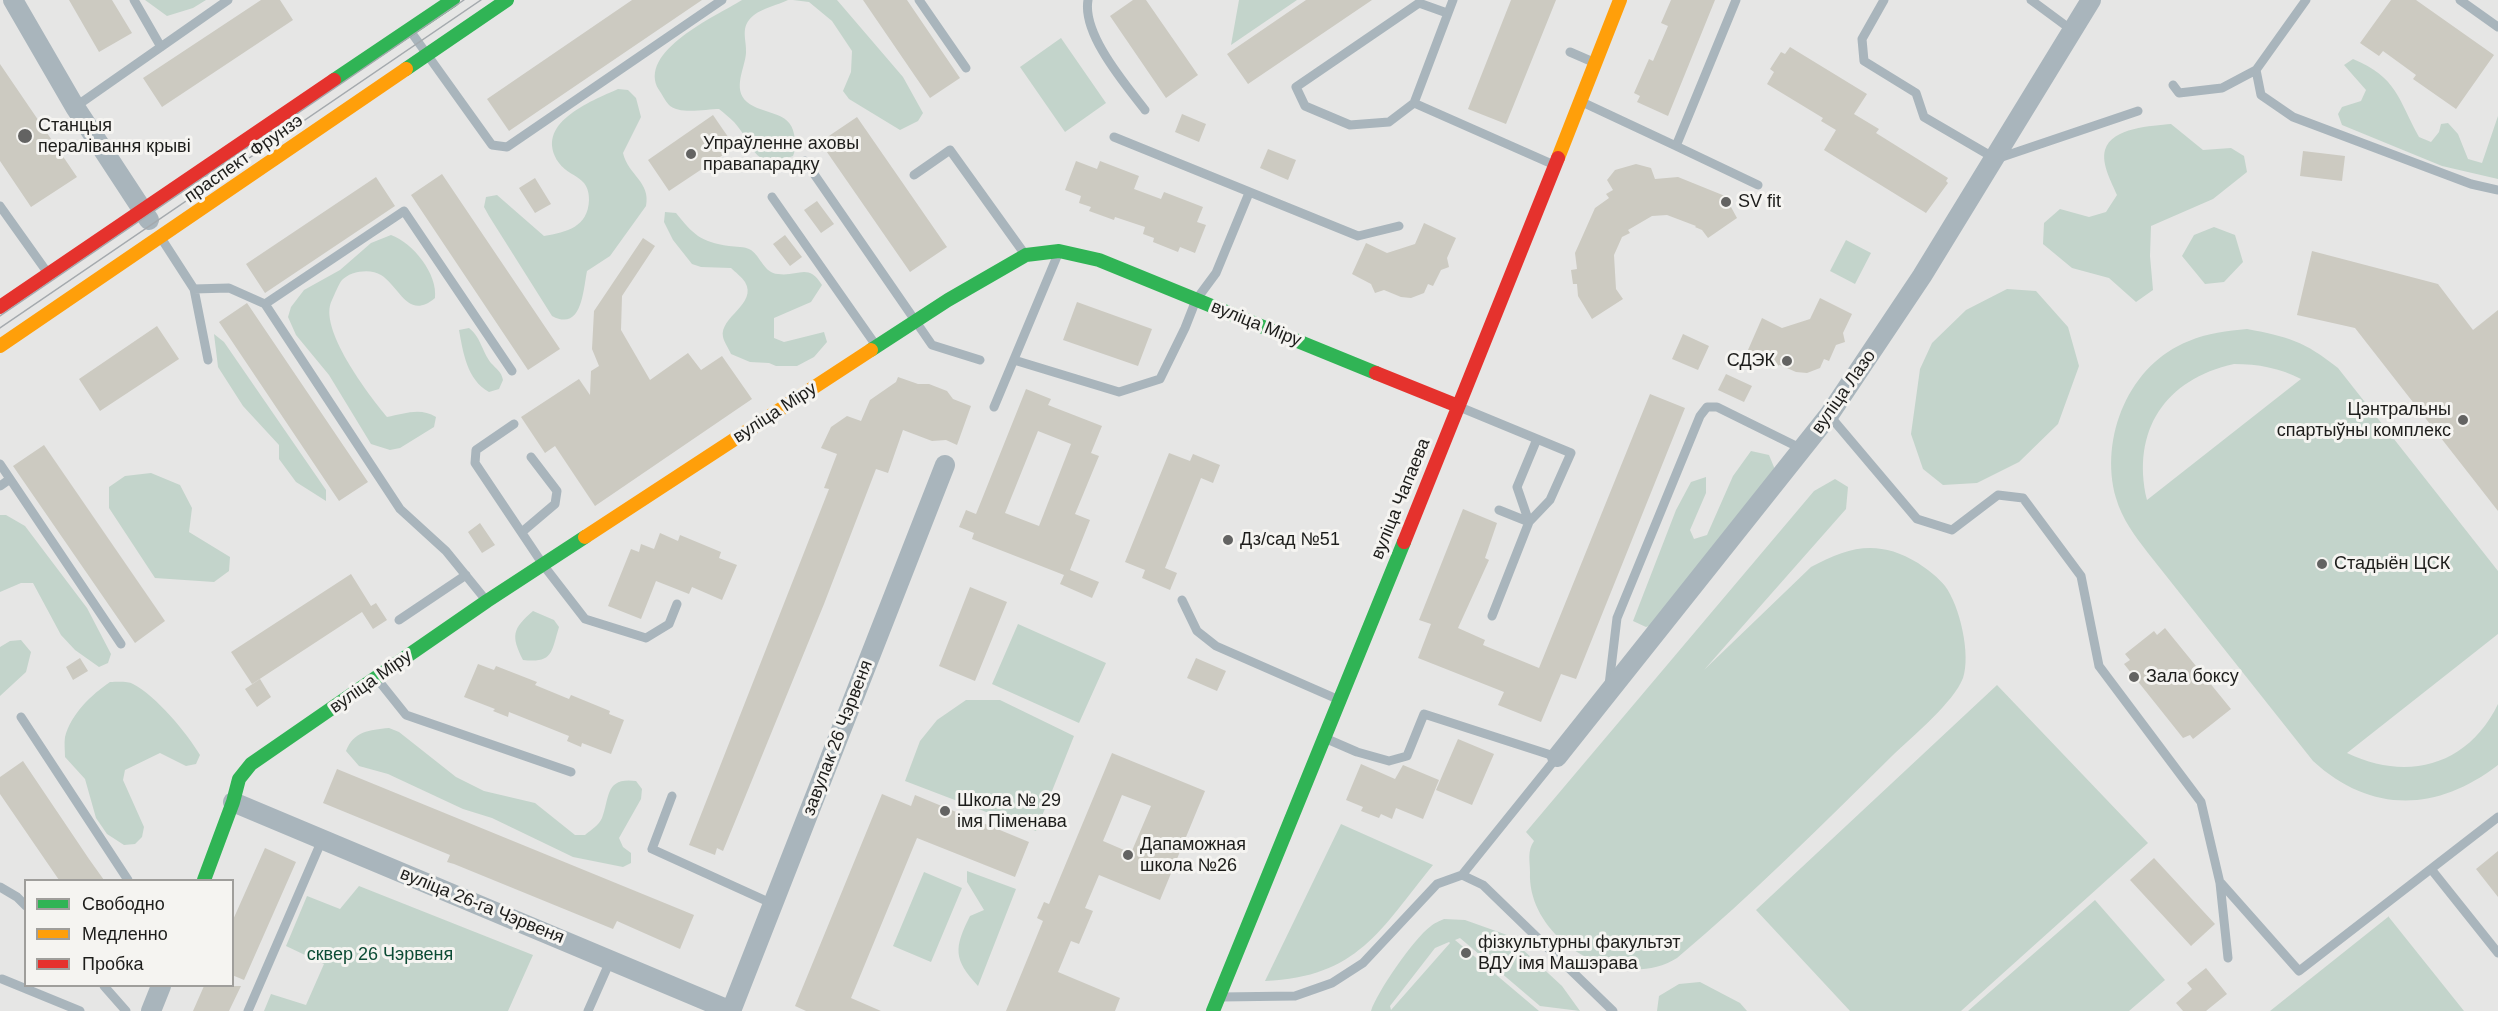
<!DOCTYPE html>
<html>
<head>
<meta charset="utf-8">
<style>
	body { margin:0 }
	#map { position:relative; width:2498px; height:1011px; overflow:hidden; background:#e6e6e5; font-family:Helvetica,sans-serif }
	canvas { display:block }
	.legend { position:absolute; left:24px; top:879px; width:210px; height:108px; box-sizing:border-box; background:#f5f4f1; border:2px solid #9f9e9b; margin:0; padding:8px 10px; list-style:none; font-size:18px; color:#1d1d1b }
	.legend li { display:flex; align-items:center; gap:12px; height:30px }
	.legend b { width:30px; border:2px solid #9f9e9b }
</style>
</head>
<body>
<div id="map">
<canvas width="2498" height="1011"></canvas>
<ul class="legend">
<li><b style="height:8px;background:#30b455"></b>Свободно</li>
<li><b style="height:8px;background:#ff9f0a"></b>Медленно</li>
<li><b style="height:8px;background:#e5322d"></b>Пробка</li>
</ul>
</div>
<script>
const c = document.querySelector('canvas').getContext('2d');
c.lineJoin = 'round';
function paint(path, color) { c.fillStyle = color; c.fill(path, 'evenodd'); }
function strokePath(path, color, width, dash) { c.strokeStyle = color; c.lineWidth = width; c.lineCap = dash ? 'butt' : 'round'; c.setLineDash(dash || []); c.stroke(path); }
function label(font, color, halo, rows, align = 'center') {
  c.font = font + ' Helvetica,sans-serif'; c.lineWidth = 6; c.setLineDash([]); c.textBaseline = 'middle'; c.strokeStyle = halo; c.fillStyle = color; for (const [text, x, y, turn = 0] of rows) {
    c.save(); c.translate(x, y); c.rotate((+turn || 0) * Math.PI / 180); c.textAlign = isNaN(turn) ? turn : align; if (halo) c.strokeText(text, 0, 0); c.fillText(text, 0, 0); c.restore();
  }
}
paint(new Path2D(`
	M 145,0 L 206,0 L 193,8 L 167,16 Z
	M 742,0 L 788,0 C 778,5 763,8 754,15 C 739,27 747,39 746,53 C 745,68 732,89 747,102 C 762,115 790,110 794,134 C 796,143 796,148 793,156 C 752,172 755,145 734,122 C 729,117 724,113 719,109 C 706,109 679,115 669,105 C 665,101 662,94 659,90 C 636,52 716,16 742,0 Z
	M 793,0 L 837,0 L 903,77 L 923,113 L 918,121 L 900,130 L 849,99 L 843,91 L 851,72 L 852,51 L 832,21 L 809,2 Z
	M 1239,0 L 1297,0 L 1231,45 Z
	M 1061,38 L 1106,103 L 1065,132 L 1020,67 Z
	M 2353,59 C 2397,77 2398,99 2419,137 L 2431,142 L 2439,132 L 2441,124 L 2448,123 L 2458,134 L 2468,159 L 2482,163 L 2498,116 L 2498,179 L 2442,166 L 2342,125 L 2338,114 L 2342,107 L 2361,101 L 2366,90 L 2344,65 Z
	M 618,89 L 628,90 L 636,98 L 641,117 L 623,153 C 628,175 651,182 646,206 L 610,256 L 587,271 C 583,291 582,332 552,316 L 489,216 L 484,207 L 486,197 L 497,195 L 544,236 C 567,232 588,227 589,200 C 589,194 588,188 584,183 C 577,175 565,172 559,163 C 532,124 591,101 618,89 Z
	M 2171,124 L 2203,150 L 2231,148 L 2244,156 L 2247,172 L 2213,199 L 2151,226 L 2150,256 L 2153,290 L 2136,302 L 2109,278 L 2072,268 L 2043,244 L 2044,223 L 2060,209 L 2089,217 L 2106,212 L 2117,195 C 2112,183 2101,164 2105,150 C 2112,127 2152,126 2171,124 Z
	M 665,212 L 676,213 C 693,234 700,242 729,246 C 736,247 744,246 751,250 C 761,257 764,273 778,274 C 798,277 808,262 822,285 L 811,302 L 774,318 L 774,338 L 784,342 L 824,332 L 827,342 L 814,357 L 797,366 L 776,366 L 769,363 L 750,362 L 731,354 C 729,349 724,342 723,337 C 719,317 758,304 745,282 C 742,277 735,272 731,268 L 701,267 L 692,264 L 673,240 L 664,222 Z
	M 2214,227 L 2235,235 L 2243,262 L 2224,282 L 2205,284 L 2182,256 L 2194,235 Z
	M 391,235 C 413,243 438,274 435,298 C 408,321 400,287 381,275 C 371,268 350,271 342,280 C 338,285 335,294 332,300 C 317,328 369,395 387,417 C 404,414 420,407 436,417 L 434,427 L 400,448 L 390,450 L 371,444 L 329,375 L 296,335 L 288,317 L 291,307 L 304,290 L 340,270 L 371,243 Z
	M 1846,240 L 1871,253 L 1855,284 L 1830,271 Z
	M 2007,289 L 2036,291 L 2068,327 L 2079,366 L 2058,424 L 2019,462 L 1977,483 L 1943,485 L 1923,469 L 1911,434 L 1920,369 L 1932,343 L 1966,310 Z
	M 469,328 C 482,338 482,354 493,365 C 498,371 501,371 503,380 L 499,389 L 489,392 C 467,380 463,352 459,330 Z
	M 2247,329 C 2289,337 2304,341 2338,368 L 2498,571 L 2498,634 L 2347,753 C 2407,782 2468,766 2498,704 L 2498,765 C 2437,812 2371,814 2313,761 L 2148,553 C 2135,536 2122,519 2116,498 C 2099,438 2129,364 2189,341 C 2207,333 2228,331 2247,329 ZM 2234,364 C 2258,364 2280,368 2301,379 L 2147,500 C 2131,431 2165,379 2234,364 Z
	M 214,334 L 224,342 L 326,490 L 326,501 L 296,482 L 279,459 L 279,445 L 243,406 L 218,367 Z
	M 1751,451 L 1769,455 L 1776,472 L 1655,624 L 1646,627 L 1633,621 L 1676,510 L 1691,482 L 1706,477 L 1706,493 L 1690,530 L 1694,539 L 1707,535 L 1733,476 Z
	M 151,473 L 180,485 L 192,508 L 189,532 L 230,557 L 229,571 L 214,582 L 155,578 L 109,508 L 109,487 L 125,476 Z
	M 1835,479 L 1848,487 L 1846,509 L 1704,670 L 1811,567 C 1849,546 1879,539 1918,563 C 1927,569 1939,578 1945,586 C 1960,606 1971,655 1963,678 C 1954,702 1912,737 1893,755 C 1823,824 1752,895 1677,958 C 1619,994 1527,940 1530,872 C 1530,861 1527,851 1534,841 L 1526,832 L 1814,491 Z
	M 0,515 L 6,515 L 25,526 L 87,608 L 111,654 L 108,663 L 99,667 L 75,650 L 61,635 L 33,583 L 21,583 L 0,592 Z
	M 533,611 L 554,620 L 559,627 C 551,653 553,663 523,660 C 511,636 512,629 533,611 Z
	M 1018,624 L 1106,663 L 1079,723 L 992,684 Z
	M 21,640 L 31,652 L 26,672 L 0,696 L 0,647 L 10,641 Z
	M 110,682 C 117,682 128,681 133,684 C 156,696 187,733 200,755 L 196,764 L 186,766 L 160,753 L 125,770 L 123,780 L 144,827 L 142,837 L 135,844 L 124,845 L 107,834 L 96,818 L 85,779 L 65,757 C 65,751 64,743 65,737 C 71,714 91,695 110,682 Z
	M 1997,685 L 2148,843 L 1961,1011 L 1850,1011 L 1756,910 Z
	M 966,700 L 1000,700 L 1074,736 L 1036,831 L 905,781 L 920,741 L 937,720 Z
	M 389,728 L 399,732 L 456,777 L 484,791 L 535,803 L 575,835 L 585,835 C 591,830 599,825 602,818 C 610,797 605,777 636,781 L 642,789 L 641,799 L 619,838 L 623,847 L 631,853 L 631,863 L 623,867 L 573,857 L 492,818 L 463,809 L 388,774 L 359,766 L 346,751 C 354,731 369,730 389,728 Z
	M 1341,824 L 1433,865 C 1380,930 1358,977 1265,981 Z
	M 967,871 L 1016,889 L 978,986 C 953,959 954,948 970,916 L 984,910 L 967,882 Z
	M 924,872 L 962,888 L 931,962 L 893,946 Z
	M 359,886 L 533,955 L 508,1011 L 264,1011 L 271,994 L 306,1005 L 324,964 L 286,946 L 307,896 L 340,909 Z
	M 2095,900 L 2165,980 L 2129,1011 L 1968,1011 Z
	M 2388,916 L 2464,1011 L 2270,1011 L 2388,917 Z
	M 1444,919 L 1465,920 L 1507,935 L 1562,986 L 1580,1011 L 1540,1006 L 1460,938 L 1455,940 L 1539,1011 L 1371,1011 C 1377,992 1414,938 1431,926 C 1434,923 1440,921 1444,919 ZM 1449,942 L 1450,943 L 1391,1010 L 1390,1006 L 1435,948 Z
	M 1700,982 L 1740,1003 L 1747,1011 L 1657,1011 L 1659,996 L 1679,984 Z`), '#c3d4cb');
paint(new Path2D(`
	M 69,0 L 112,0 L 132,33 L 99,52 Z
	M 261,0 L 280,0 L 293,20 L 162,107 L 143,78 Z
	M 632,0 L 702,0 L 509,131 L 487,99 Z
	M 863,0 L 907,0 L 960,78 L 930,98 Z
	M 1133,0 L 1146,0 L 1198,75 L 1166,98 L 1110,16 Z
	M 1306,0 L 1372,0 L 1248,84 L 1227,54 Z
	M 1511,0 L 1556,0 L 1506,124 L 1468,109 Z
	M 1671,0 L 1715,0 L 1668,116 L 1637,102 L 1640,96 L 1634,93 L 1649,59 L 1653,61 L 1668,26 L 1661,23 Z
	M 2391,0 L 2416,0 L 2494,55 L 2456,109 L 2413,79 L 2416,75 L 2383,51 L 2379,56 L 2360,43 Z
	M 1790,47 L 1867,94 L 1854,114 L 1879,129 L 1876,133 L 1948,178 L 1946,181 L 1948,183 L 1926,213 L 1824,150 L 1836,130 L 1821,121 L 1823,118 L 1767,84 L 1774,72 L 1770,69 L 1781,52 L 1785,54 Z
	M 0,64 L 77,177 L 31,207 L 0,161 Z
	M 1182,114 L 1206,124 L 1199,142 L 1175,132 Z
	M 713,115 L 735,147 L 669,191 L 648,160 Z
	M 857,117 L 947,247 L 910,272 L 820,142 Z
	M 1268,149 L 1296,160 L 1288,180 L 1260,168 Z
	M 2303,151 L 2345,156 L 2342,181 L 2300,176 Z
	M 1076,161 L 1097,169 L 1100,161 L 1139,176 L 1134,189 L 1161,199 L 1164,192 L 1203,207 L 1197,222 L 1206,225 L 1195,253 L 1180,247 L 1178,252 L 1153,242 L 1154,238 L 1143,234 L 1145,227 L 1115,217 L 1114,220 L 1089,211 L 1091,207 L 1079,203 L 1081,196 L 1065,190 Z
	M 1636,164 L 1651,168 L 1655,179 L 1678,177 L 1725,196 L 1737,218 L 1708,238 L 1702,230 L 1695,227 L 1696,226 L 1667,215 L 1652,216 L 1628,230 L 1630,233 L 1622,237 L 1614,255 L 1616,289 L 1623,299 L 1592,319 L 1578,296 L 1577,284 L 1573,284 L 1571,270 L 1577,269 L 1575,253 L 1595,208 L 1609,198 L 1606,194 L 1613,190 L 1607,180 L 1615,170 Z
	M 442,174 L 560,349 L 528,370 L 411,195 Z
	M 376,177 L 395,206 L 265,293 L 246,264 Z
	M 535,178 L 551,204 L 535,213 L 519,188 Z
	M 817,201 L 834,224 L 821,233 L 804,210 Z
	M 1424,223 L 1456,238 L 1447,258 L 1449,267 L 1441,270 L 1433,286 L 1428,284 L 1424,293 L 1411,298 L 1401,297 L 1384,290 L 1375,293 L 1371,284 L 1352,274 L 1366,243 L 1387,253 L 1415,244 Z
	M 785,235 L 802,257 L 790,266 L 773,244 Z
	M 643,238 L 655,246 L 622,296 L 621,330 L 650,380 L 688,353 L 701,370 L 722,356 L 752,399 L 595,506 L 555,446 L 545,453 L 521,417 L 579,379 L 590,395 L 591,371 L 599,366 L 592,349 L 594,311 Z
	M 2312,251 L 2438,284 L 2473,330 L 2498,310 L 2498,511 L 2355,328 L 2297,315 Z
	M 1820,298 L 1852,314 L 1843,333 L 1845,342 L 1836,345 L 1829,361 L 1824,359 L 1820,368 L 1807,373 L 1796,372 L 1780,365 L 1771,368 L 1767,359 L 1748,350 L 1762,318 L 1782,328 L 1810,319 Z
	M 1077,302 L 1152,329 L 1138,366 L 1063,340 Z
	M 247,303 L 368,482 L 339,501 L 219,322 Z
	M 157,326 L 179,359 L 100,411 L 79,379 Z
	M 1683,334 L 1709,346 L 1698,370 L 1672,359 Z
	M 1726,374 L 1752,386 L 1744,402 L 1718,390 Z
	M 898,377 L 918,384 L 929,384 L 947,391 L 953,399 L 971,406 L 957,445 L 946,440 L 932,441 L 903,430 L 888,473 L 876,469 L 824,604 L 723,851 L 717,848 L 715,855 L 689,845 L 829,489 L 824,488 L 837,454 L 821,448 L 831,427 L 847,416 L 861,421 L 870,400 L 896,382 Z
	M 1026,389 L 1051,399 L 1048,405 L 1102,426 L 1091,453 L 1099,456 L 1075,514 L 1090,520 L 1070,570 L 1099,582 L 1092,598 L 1060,584 L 1064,575 L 972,539 L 974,533 L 959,527 L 966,510 L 976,514 ZM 1038,431 L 1071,444 L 1039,526 L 1005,513 Z
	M 1650,394 L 1685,408 L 1576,679 L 1561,674 L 1541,722 L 1498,705 L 1504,692 L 1418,658 L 1431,624 L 1419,620 L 1463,509 L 1497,523 L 1485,558 L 1489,560 L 1458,628 L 1485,640 L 1483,645 L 1539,668 Z
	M 44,445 L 165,621 L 135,643 L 13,466 Z
	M 1169,453 L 1190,461 L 1193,454 L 1220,465 L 1213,483 L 1201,478 L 1165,568 L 1177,573 L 1170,590 L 1142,578 L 1145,570 L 1125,562 Z
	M 480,523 L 495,545 L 482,553 L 468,532 Z
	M 660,533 L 678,541 L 680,535 L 721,552 L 719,558 L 737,565 L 722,600 L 692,587 L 689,594 L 656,581 L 641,619 L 608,606 L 631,549 L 639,552 L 641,544 L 654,549 Z
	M 351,574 L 371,606 L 376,603 L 387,620 L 373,629 L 362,612 L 252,684 L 231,652 Z
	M 970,587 L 1007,602 L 975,681 L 939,666 Z
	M 2165,628 L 2231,709 L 2193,739 L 2190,735 L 2183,738 L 2124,664 L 2130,660 L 2125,654 L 2154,631 L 2157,635 Z
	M 80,658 L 88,671 L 73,680 L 66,667 Z
	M 1196,658 L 1226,671 L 1217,691 L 1187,678 Z
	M 478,664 L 494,670 L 496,666 L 537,682 L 535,685 L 569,699 L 571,695 L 610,711 L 609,714 L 624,720 L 611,754 L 582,743 L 581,747 L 567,741 L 569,736 L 509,712 L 508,717 L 493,711 L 495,709 L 464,697 Z
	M 260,679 L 271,697 L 257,707 L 245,689 Z
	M 1458,739 L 1494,754 L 1472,805 L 1436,790 Z
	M 1112,753 L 1205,791 L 1160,900 L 1099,875 L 1085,908 L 1093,911 L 1079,944 L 1071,941 L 1058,972 L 1120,998 L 1115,1011 L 1006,1011 L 1043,921 L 1037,918 L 1044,902 L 1049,904 ZM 1122,795 L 1151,806 L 1131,853 L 1103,841 Z
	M 23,761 L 89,859 L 104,880 L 59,880 L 0,794 L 0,777 Z
	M 1361,764 L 1395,779 L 1403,765 L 1439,780 L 1423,819 L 1396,808 L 1392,819 L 1381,814 L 1379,818 L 1361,811 L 1363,807 L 1346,800 Z
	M 337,769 L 694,915 L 680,949 L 617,921 L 613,929 L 454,864 L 447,862 L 450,855 L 323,803 Z
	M 882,794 L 911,806 L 915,795 L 1029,842 L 1015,877 L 917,838 L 851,998 L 881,1011 L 806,1011 L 795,1006 Z
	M 265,848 L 296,862 L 244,980 L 232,975 L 232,922 Z
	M 2498,851 L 2498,897 L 2476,869 Z
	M 2154,858 L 2215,924 L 2191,946 L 2130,880 Z
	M 2206,968 L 2227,994 L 2206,1011 L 2183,1011 L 2176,1003 L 2192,989 L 2187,983 Z
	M 204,986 L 241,986 L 229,1011 L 193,1011 Z`), '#cccac1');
strokePath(new Path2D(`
	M 134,0 L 161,47
	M 919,0 L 966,68
	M 1088,0 C 1082,34 1125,84 1145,110
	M 1453,0 L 1414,103 L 1552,164
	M 1884,0 L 1862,39 L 1864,61 L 1916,93 L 1924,117 L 1996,159 L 2138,111
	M 2031,0 L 2073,31
	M 2306,0 L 2256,70 L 2261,95 L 2293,117 L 2471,184 L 2498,190
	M 2460,0 L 2498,27
	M 411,32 L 492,145 L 507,147 L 722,0
	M 1570,52 L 1593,62
	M 2173,85 L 2179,93 L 2222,88 L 2256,70
	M 1582,102 L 1676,146 L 1736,0
	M 1414,103 L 1389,122 L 1350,125 L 1305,106 L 1296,87 L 1419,3 L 1447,13
	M 75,107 L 228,0
	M 1114,137 L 1358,236 L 1399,226
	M 1676,146 L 1758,185
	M 805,161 L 932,345 L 980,360
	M 914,175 L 950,150 L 1024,253
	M 772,197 L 875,344
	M 0,206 L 47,272
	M 163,241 L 194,289 L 208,360
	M 194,289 L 229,288 L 265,304 L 400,509 L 446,551 L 485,599
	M 265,304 L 404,211 L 512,371
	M 1014,360 L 1119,392 L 1160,379 L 1185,328 L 1196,300 L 1216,273 L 1249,193
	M 994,407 L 1058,254
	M 1462,408 L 1571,453 L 1550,500 L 1529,522 L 1492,616
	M 1829,415 L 1917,519 L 1952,530 L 1998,495 L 2023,498 L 2081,576 L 2099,666 L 2201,802 L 2220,883 L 2228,958
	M 514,424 L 476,450 L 475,463 L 544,566 L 585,619 L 646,638 L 669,624 L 677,604
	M 0,464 L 121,644
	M 0,486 L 10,479
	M 1499,510 L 1529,522
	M 1529,522 L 1517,487 L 1537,439
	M 522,532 L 555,504 L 557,491 L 531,457
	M 1182,600 L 1197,631 L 1216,646 L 1337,699
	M 399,620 L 466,575
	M 378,680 L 406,715 L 571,772
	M 1609,685 L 1617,618 L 1700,416 L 1707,407 L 1717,407 L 1802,449
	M 21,717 L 128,880
	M 672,796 L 652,849 L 773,904
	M 2431,869 L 2498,953
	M 1462,875 L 1483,885 L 1613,1011
	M 2221,883 L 2299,971 L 2498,817
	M 0,887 L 17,897 L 26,906
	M 2,979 L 80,1011
	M 104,986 L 126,1011
	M 1221,997 L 1295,996 L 1332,983 L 1363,963 L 1437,884 L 1462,875 L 1557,757 L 1424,714 L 1407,756 L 1389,761 L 1357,752 L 1327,739
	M 248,1011 L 322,840
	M 588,1011 L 611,959`), '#a9b5bc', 9);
strokePath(new Path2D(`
	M 13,0 L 75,107 L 149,220
	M 1557,757 L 1829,415 L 1922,276 L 2091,0
	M 233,802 L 731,1011
	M 151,1011 L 161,986
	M 731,1011 L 945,465`), '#a9b5bc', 20);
strokePath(new Path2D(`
	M 406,69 L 507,0
	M 334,80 L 453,0
	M 871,350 L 948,300 L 1026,255 L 1059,251 L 1099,260 L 1376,373
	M 204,880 L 233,802 L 239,779 L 251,764 L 487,601 L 585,537
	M 1213,1011 L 1404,542`), '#30b455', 14);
strokePath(new Path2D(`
	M 1558,158 L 1620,0
	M 0,346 L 406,69
	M 585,537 L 871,350`), '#ff9f0a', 14);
strokePath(new Path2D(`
	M 0,307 L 334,80
	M 1376,373 L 1458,406
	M 1404,542 L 1558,158`), '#e5322d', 14);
strokePath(new Path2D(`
	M 0,316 L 464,0
	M 0,328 L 481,0`), '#a5aaae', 1.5);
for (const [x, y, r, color] of [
	[25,136,8,"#636362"],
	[691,154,6,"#636362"],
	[1726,202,6,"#636362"],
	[1787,361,6,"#636362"],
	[2463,420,6,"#636362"],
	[1228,540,6,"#636362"],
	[2322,564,6,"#636362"],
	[2134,677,6,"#636362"],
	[945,811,6,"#636362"],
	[1128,855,6,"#636362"],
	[1466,953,6,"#636362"]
]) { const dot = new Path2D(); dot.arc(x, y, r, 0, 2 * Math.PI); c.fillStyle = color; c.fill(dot); strokePath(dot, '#f5f4f1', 2); }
label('18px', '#1d1d1b', '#f5f4f1', [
	["Станцыя",38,126],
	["пералівання крыві",38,147],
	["Упраўленне аховы",703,144],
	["правапарадку",703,165],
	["SV fit",1738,202],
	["СДЭК",1775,361,"right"],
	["Цэнтральны",2451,410,"right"],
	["спартыўны комплекс",2451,431,"right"],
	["Дз/сад №51",1240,540],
	["Стадыён ЦСК",2334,564],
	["Зала боксу",2146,677],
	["Школа № 29",957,801],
	["імя Піменава",957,822],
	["Дапаможная",1140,845],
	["школа №26",1140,866],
	["фізкультурны факультэт",1478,943],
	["ВДУ імя Машэрава",1478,964]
], 'left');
label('18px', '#1d1d1b', '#f5f4f1', [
	["праспект Фрунзэ",244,159,-35],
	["вуліца Міру",1256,324,22],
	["вуліца Лазо",1844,392,-55],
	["вуліца Міру",775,413,-33],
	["вуліца Чапаева",1401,499,-68],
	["вуліца Міру",371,682,-35],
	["завулак 26 Чэрвеня",838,738,-69],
	["вуліца 26-га Чэрвеня",482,906,22]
]);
label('18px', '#0c4c35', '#f5f4f1', [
	["сквер 26 Чэрвеня",380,955]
]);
</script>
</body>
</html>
